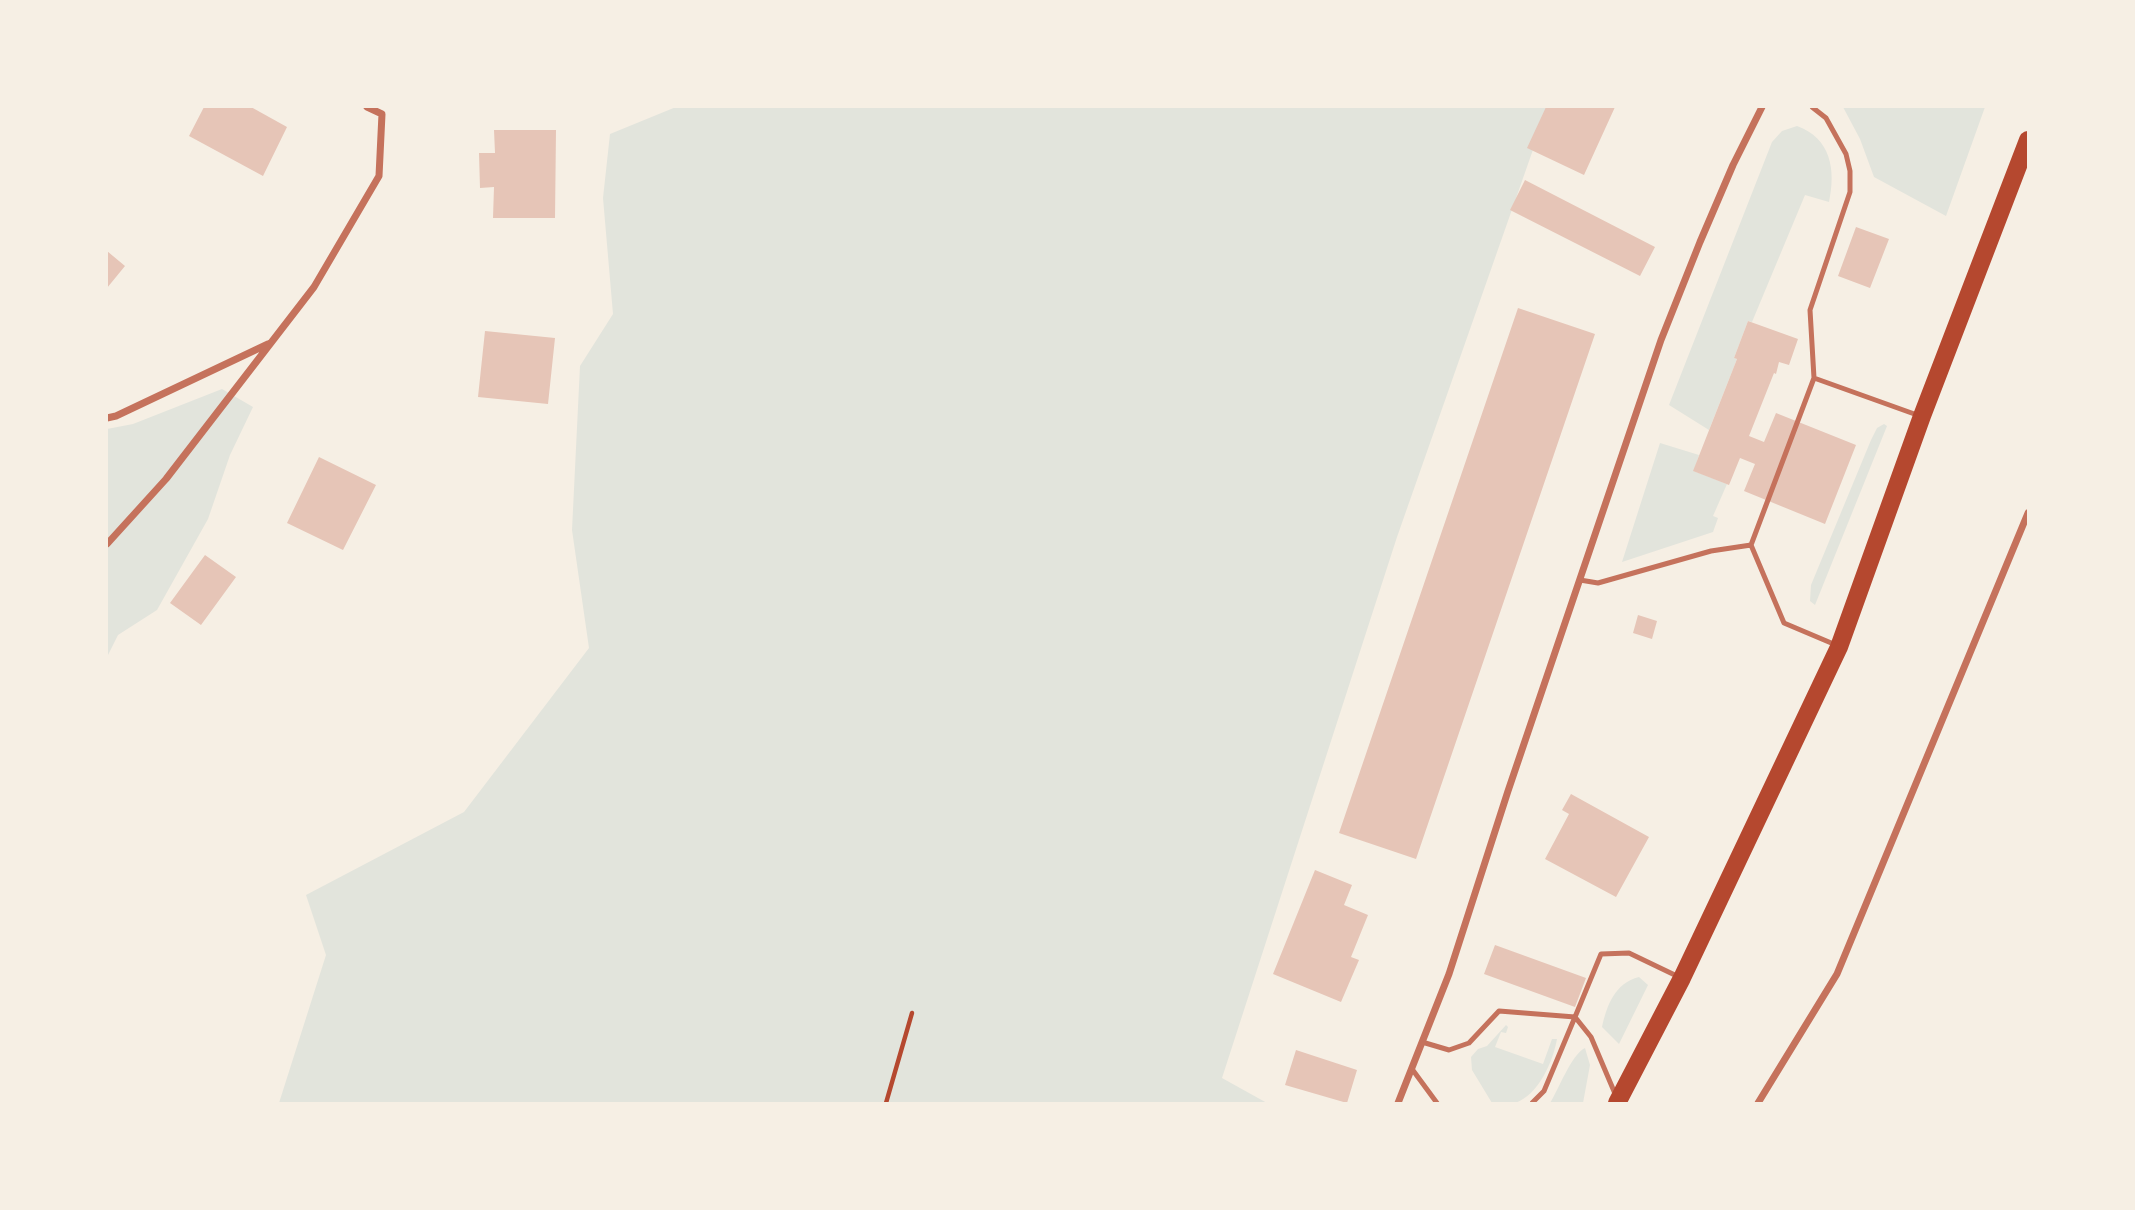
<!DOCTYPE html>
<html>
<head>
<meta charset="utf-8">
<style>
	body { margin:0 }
	#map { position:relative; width:2135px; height:1210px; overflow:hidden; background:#f6efe4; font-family:Poppins,sans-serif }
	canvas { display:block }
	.frame { position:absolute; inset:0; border:108px solid #f6efe4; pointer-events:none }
</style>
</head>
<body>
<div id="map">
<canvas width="2135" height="1210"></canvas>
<div class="frame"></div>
</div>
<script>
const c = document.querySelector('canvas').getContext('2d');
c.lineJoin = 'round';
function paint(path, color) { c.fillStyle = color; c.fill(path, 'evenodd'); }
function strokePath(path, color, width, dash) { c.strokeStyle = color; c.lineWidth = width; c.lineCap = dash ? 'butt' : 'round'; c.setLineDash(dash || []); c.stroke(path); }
paint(new Path2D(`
	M 676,107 L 1548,107 L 1397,537 L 1222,1078 L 1267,1103 L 279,1103 L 326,955 L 306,895 L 464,812 L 589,648 L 572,530 L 580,366 L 613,314 L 603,198 L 610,134 Z
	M 1843,107 L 1985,107 L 1946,216 L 1874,177 L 1860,139 Z
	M 1797,126 C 1831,138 1836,170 1829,202 L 1805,195 L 1752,322 L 1748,321 L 1734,358 L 1737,359 L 1709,430 L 1669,405 L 1772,142 L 1782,131 Z
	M 222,389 L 253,407 L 230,455 L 208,519 L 157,610 L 118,635 L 107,657 L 107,429 L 133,424 Z
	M 1884,424 L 1887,426 L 1815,605 L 1810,601 L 1811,585 L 1871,440 L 1877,428 Z
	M 1660,443 L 1699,455 L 1694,471 L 1727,484 L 1713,516 L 1718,518 L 1713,532 L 1622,562 Z
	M 1639,977 L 1648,985 L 1619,1044 L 1602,1027 C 1607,1005 1615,983 1639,977 Z
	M 1506,1025 L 1508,1027 L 1506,1033 L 1501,1032 L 1495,1047 L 1543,1064 L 1552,1039 L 1557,1039 C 1553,1061 1539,1095 1515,1103 C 1509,1105 1499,1103 1492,1103 L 1472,1070 L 1471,1057 L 1478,1049 L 1487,1046 Z
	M 1585,1048 L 1590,1065 L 1583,1103 L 1550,1103 C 1559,1089 1571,1055 1585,1048 Z`), '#e2e4dc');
paint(new Path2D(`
	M 204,107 L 251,107 L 287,127 L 263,176 L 189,136 Z
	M 1546,107 L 1615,107 L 1584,175 L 1527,148 Z
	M 494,130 L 556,130 L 555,218 L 493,218 L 494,187 L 480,188 L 479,153 L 495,153 Z
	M 1525,180 L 1655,247 L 1640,276 L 1510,210 Z
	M 1856,227 L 1889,239 L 1870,288 L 1838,276 Z
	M 107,251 L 125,266 L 107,288 Z
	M 1518,308 L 1595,334 L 1416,859 L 1339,833 Z
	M 1748,321 L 1798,339 L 1789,365 L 1779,362 L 1776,374 L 1774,373 L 1749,436 L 1764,442 L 1776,413 L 1856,445 L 1825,524 L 1744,491 L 1755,464 L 1740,458 L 1729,485 L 1693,471 L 1737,359 L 1734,358 Z
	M 485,331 L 555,338 L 548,404 L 478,397 Z
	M 319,457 L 376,485 L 343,550 L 287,523 Z
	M 205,555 L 236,577 L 201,625 L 170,603 Z
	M 1638,615 L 1657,621 L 1652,639 L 1633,633 Z
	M 1571,794 L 1649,837 L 1616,897 L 1545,859 L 1569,814 L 1562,810 Z
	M 1315,870 L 1352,885 L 1344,905 L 1368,915 L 1351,957 L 1359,960 L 1341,1002 L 1273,974 Z
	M 1495,945 L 1586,978 L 1575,1007 L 1484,974 Z
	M 1296,1050 L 1357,1070 L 1347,1103 L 1285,1085 Z`), '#e6c5b7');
strokePath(new Path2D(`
	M 886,1103 L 912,1013`), '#b5482f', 4.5);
strokePath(new Path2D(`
	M 1814,378 L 1920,416
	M 1751,545 L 1814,378 L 1810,310 L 1850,192 L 1850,171 L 1846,154 L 1826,118 L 1812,107
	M 1580,580 L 1598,583 L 1711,551 L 1751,545 L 1784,623 L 1836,645
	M 1422,1042 L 1449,1050 L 1469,1043 L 1499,1011 L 1575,1017 L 1544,1091 L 1532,1103
	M 1412,1069 L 1437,1103
	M 1616,1096 L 1591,1037 L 1575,1017 L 1601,954 L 1629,953 L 1679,977`), '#c5725c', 5);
strokePath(new Path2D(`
	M 107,418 L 116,416 L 268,344
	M 107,544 L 166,479 L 314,287 L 379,176 L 382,114 L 367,107
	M 1398,1103 L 1449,974 L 1508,791 L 1661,340 L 1700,242 L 1733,165 L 1762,107
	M 1758,1103 L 1837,974 L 2028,513`), '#c5725c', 7);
strokePath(new Path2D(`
	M 1617,1103 L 1682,978 L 1839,647 L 1922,416 L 2028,140`), '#b5482f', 18);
</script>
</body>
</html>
